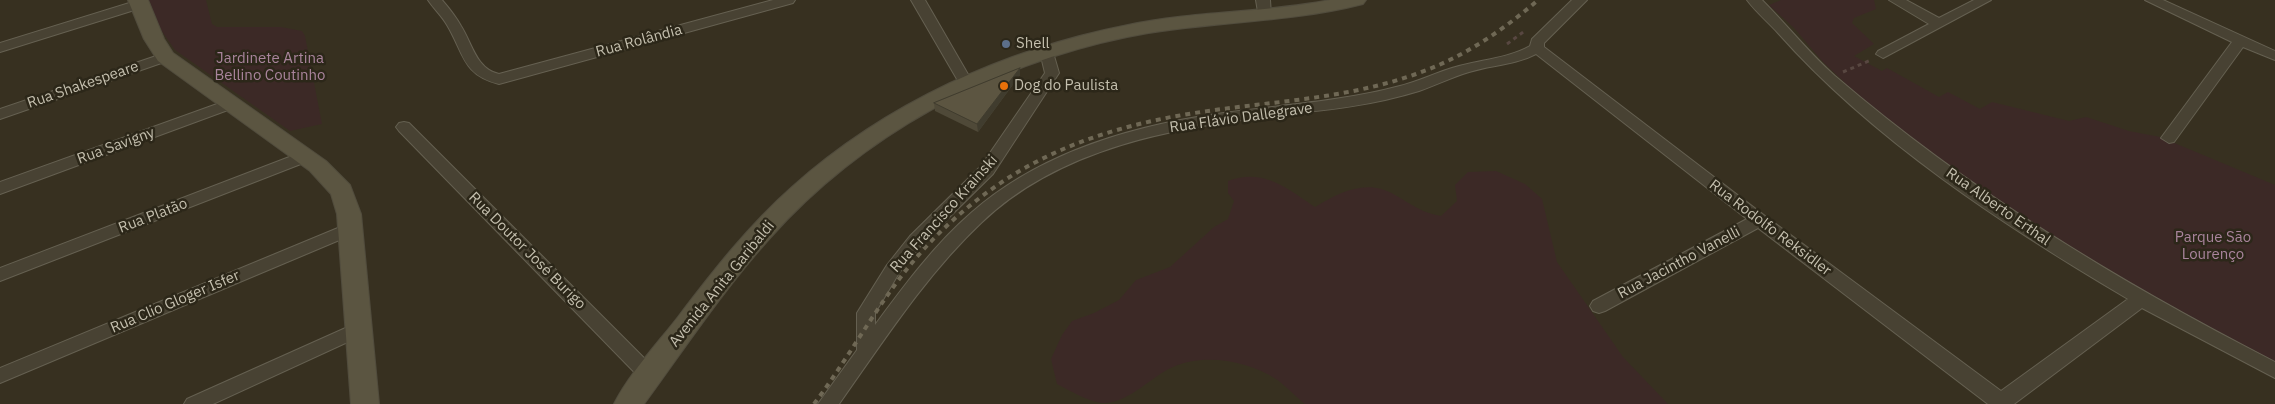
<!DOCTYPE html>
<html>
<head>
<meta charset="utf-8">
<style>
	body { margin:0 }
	canvas { display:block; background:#373020 }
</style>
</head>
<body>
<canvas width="2275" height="404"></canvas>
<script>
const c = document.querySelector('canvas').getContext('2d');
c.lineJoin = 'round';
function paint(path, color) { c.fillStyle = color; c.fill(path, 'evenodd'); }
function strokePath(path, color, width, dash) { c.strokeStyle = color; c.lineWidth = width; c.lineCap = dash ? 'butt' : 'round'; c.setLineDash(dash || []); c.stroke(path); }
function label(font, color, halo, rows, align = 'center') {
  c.font = font + ' "IBM Plex Sans",sans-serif'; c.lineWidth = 5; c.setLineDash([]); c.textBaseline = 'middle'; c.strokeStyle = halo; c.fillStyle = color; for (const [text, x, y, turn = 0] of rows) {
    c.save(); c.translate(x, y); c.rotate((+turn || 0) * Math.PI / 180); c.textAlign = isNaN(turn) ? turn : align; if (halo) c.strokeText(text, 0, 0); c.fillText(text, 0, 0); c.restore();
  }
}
paint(new Path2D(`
	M 149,0 L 206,0 L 212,24 L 217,27 L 281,27 L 302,31 L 305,36 L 322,124 L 290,131 L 175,50 L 161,30 Z
	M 1781,0 L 1874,0 L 1876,9 L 1854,18 L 1852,23 L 1874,44 L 1854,56 L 1882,71 L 1887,68 L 1939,97 L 1948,92 L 1980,109 L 1992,102 L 2069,121 L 2086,117 L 2129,131 L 2160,137 L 2275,185 L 2275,364 L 2209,331 L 1993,204 L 1845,88 L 1845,83 L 1823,62 L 1794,28 L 1769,5 Z
	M 1496,171 L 1525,184 L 1542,199 L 1557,262 L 1623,357 L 1668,404 L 1305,404 C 1295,396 1286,386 1276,379 C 1248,361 1204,353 1173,367 C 1150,377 1133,400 1106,403 C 1092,404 1069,390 1057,384 L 1051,359 L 1062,335 L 1072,321 L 1094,313 L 1119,300 L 1136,280 L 1170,267 L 1214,227 L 1228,219 L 1234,201 L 1228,193 L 1228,181 C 1264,168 1286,188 1315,207 C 1340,192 1367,178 1395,195 C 1411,204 1422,213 1441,216 L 1457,201 L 1455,185 L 1468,172 Z`), '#3c2926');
const minor = new Path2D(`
	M 139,0 L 146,4 L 144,7 L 0,52 L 0,43 Z
	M 428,0 L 442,0 C 449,8 456,17 461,26 C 472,43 476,69 499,74 L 773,0 L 795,0 L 793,3 L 499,84 C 462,75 464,53 447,25 C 442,16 434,9 428,0 Z
	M 911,0 L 925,0 L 973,83 L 971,86 L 961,86 Z
	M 1256,0 L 1270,0 L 1271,15 L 1269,18 L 1259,18 Z
	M 1572,0 L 1587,0 L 1544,43 L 1544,47 L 1765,216 L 2001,391 L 2128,299 C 2006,227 1873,140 1778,33 C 1768,22 1756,12 1747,0 L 1762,0 C 1787,25 1809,53 1835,76 C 1969,191 2119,282 2275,362 L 2275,378 L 2142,308 L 2014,404 L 1988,404 L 1758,228 L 1605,311 L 1599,313 L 1593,311 L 1590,306 L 1593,301 L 1747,219 L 1536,54 C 1515,65 1491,65 1469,72 C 1452,77 1436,85 1419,91 C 1374,105 1328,110 1281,115 C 1176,127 1060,147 981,223 C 925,276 883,342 839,404 L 818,404 L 857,350 L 857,313 L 887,265 L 910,236 L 981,166 L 1045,73 L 1040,52 L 1042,49 L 1052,49 L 1059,73 L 993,174 L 922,244 L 899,273 L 875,313 L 875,325 C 904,286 934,245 971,213 C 1038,154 1130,126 1217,114 C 1278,105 1340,102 1400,86 C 1416,82 1431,75 1446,70 C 1474,60 1505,60 1530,46 L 1532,39 Z
	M 1889,0 L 1906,0 L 1939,18 L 1974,0 L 1991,0 L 1883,58 L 1876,54 L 1878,51 L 1929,24 Z
	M 2145,0 L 2163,0 L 2275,51 L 2275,60 L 2243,47 L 2174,142 L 2169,143 L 2161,138 L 2232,42 Z
	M 165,53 L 172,57 L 170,60 L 0,119 L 0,109 Z
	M 231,99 L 236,101 L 238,104 L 236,107 L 0,194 L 0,182 Z
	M 404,122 L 409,123 L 657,371 L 659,376 L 657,381 L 650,383 L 643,381 L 399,131 L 396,127 L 399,123 Z
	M 305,151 L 311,152 L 313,156 L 311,160 L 0,281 L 0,268 Z
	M 350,223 L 356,225 L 358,229 L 356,233 L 0,383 L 0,368 Z
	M 359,322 L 365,324 L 368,329 L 365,334 L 213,404 L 184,404 L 187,399 Z`);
const secondary = new Path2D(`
	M 128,0 L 148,0 L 164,39 L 173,53 L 326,161 L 350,185 L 361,214 L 379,404 L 351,404 L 337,214 L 331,194 L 310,171 L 158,61 L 144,39 Z
	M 1330,0 L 1366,0 L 1363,4 C 1285,24 1205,21 1127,37 C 991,65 862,135 770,238 C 723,290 685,348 644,404 L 614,404 C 629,374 657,344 678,317 C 713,271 749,225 792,187 C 886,103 1005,49 1128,25 C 1194,11 1263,13 1330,0 Z`);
strokePath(minor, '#656051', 2);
strokePath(secondary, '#514c3d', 2);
strokePath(new Path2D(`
	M 1507,44 L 1526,30
	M 1843,72 L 1871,60`), '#584741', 3, [4, 4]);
paint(minor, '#484233');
paint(secondary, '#5b5541');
strokePath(new Path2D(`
	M 814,404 C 848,359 875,308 911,264 C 937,232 970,203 1005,180 C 1063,142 1133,122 1201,112 C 1274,101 1346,99 1416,74 C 1462,58 1501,32 1538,0`), '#6f6855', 4, [5, 5]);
paint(new Path2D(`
	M 1020,68 L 1020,75 L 978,132 L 935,111 L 934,103 Z`), '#4f4938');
paint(new Path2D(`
	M 1020,68 L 1020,75 L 978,132 L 977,124 Z`), '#403c2e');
const building = new Path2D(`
	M 1020,68 L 977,124 L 934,103 Z`);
paint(building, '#5c5541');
strokePath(building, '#403c2e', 1);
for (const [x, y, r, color] of [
	[1006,44,5,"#5c6f8a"],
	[1004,86,5,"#e8710a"]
]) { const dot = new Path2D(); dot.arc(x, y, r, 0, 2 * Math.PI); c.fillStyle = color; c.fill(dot); strokePath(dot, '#2c2719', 2); }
label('15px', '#c4bfae', '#2c2719', [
	["Rua Rolândia",639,41,-15],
	["Rua Shakespeare",83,85,-19],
	["Rua Flávio Dallegrave",1241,118,-8],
	["Rua Savigny",116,146,-20],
	["Rua Alberto Erthal",1998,207,35],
	["Rua Francisco Krainski",944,214,-48],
	["Rua Platão",153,216,-21],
	["Rua Rodolfo Reksidler",1770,228,37],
	["Rua Doutor José Burigo",527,251,45],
	["Rua Jacintho Vanelli",1679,263,-28],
	["Avenida Anita Garibaldi",722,284,-51],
	["Rua Clio Gloger Isfer",175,302,-23]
]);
label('15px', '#c4bfae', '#2c2719', [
	["Shell",1016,44],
	["Dog do Paulista",1014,86]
], 'left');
label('15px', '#a9849c', '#2c2719', [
	["Jardinete Artina",270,59],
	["Bellino Coutinho",270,76],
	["Parque São",2213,238],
	["Lourenço",2213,255]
]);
</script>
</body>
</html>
